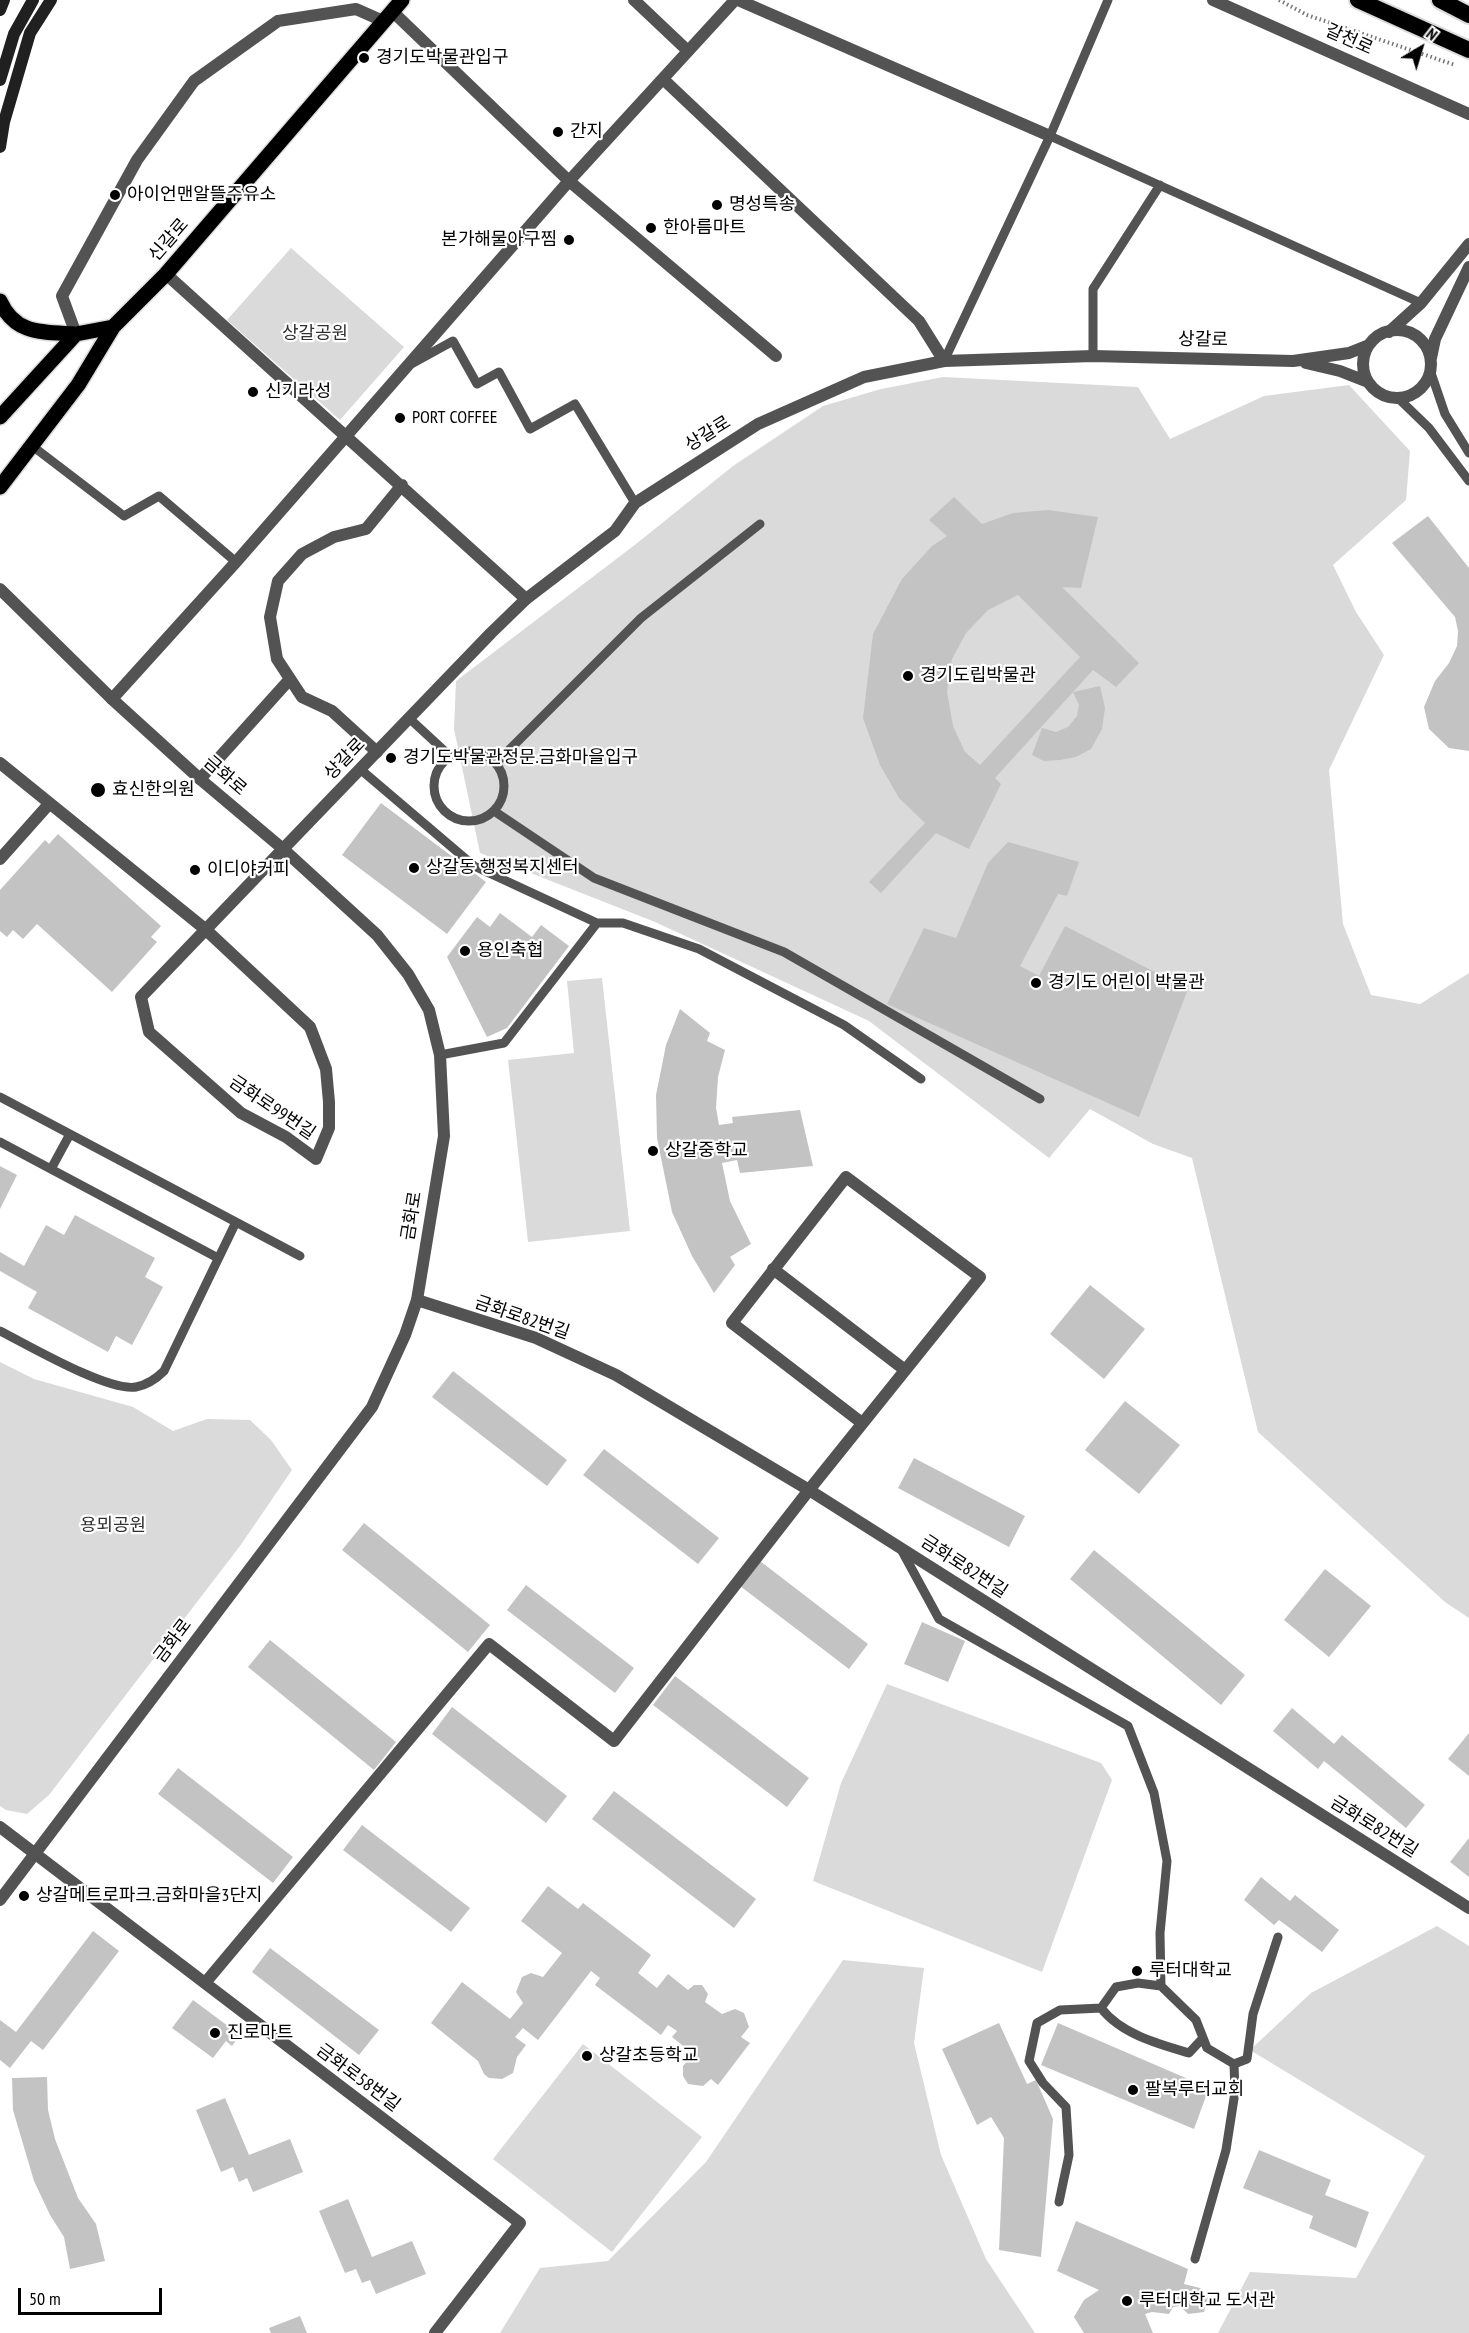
<!DOCTYPE html>
<html>
<head>
<meta charset="utf-8">
<style>
	body { margin:0 }
	#map { position:relative; width:1469px; height:2333px; overflow:hidden; background:#fff; font-family:"PT Sans Narrow",sans-serif }
	canvas { display:block }
	.north { position:absolute; left:1391px; top:18px; width:60px; height:60px; -webkit-text-stroke:4px #fff; paint-order:stroke; rotate:38deg; font-size:16px; font-weight:700; line-height:24px; text-align:center; color:#000 }
	.north::after { content:''; display:block; margin:auto; width:21px; height:27px; background:#000; clip-path:polygon(50% 0,100% 100%,50% 72%,0 100%) }
	.scale { position:absolute; left:18px; top:2288px; width:144px; height:27px; box-sizing:border-box; border:3px solid #000; border-top:0; padding-left:8px; font-size:18px; line-height:21px; white-space:nowrap; color:#000; -webkit-text-stroke:4px #fff; paint-order:stroke }
</style>
</head>
<body>
<div id="map">
<canvas width="1469" height="2333"></canvas>
<div class="north">N</div>
<div class="scale">50 m</div>
</div>
<script>
const c = document.querySelector('canvas').getContext('2d');
c.lineJoin = 'round';
function paint(path, color) { c.fillStyle = color; c.fill(path, 'evenodd'); }
function strokePath(path, color, width, dash) { c.strokeStyle = color; c.lineWidth = width; c.lineCap = dash ? 'butt' : 'round'; c.setLineDash(dash || []); c.stroke(path); }
function label(font, color, halo, rows, align = 'center') {
  c.font = font + ' "PT Sans Narrow","Noto Sans KR",sans-serif'; c.lineWidth = 4.5; c.setLineDash([]); c.textBaseline = 'middle'; c.strokeStyle = halo; c.fillStyle = color; for (const [text, x, y, turn = 0] of rows) {
    c.save(); c.translate(x, y); c.rotate((+turn || 0) * Math.PI / 180); c.textAlign = isNaN(turn) ? turn : align; if (halo) c.strokeText(text, 0, 0); c.fillText(text, 0, 0); c.restore();
  }
}
paint(new Path2D(`
	M 291,248 L 404,347 L 340,420 L 227,320 Z
	M 943,377 L 1138,387 L 1170,439 L 1264,396 L 1349,385 L 1410,451 L 1406,500 L 1333,565 L 1356,612 L 1384,655 L 1329,770 L 1343,924 L 1371,995 L 1420,1004 L 1469,973 L 1469,1618 L 1445,1602 L 1258,1432 L 1192,1158 L 1153,1144 L 1090,1109 L 1049,1158 L 869,1021 L 655,922 L 480,853 L 454,729 L 456,681 L 636,544 L 733,466 L 823,406 L 881,389 Z
	M 602,978 L 630,1231 L 528,1242 L 508,1060 L 574,1053 L 567,981 Z
	M 0,1362 L 34,1379 L 133,1407 L 173,1431 L 207,1419 L 250,1420 L 271,1440 L 292,1470 L 240,1546 L 49,1795 L 27,1814 L 6,1810 L 0,1806 Z
	M 887,1684 L 1101,1763 L 1112,1780 L 1042,1972 L 813,1881 L 841,1783 Z
	M 1437,1926 L 1469,1946 L 1469,2333 L 1218,2333 L 1250,2272 L 1356,2278 L 1425,2156 L 1250,2050 L 1311,1993 Z
	M 843,1960 L 924,1968 L 914,2043 L 941,2155 L 986,2259 L 1035,2333 L 500,2333 L 540,2268 L 608,2261 L 706,2162 Z
	M 583,2044 L 702,2137 L 612,2252 L 493,2159 Z`), '#dadada');
paint(new Path2D(`
	M 954,497 L 982,524 L 1013,513 L 1048,510 L 1098,517 L 1081,588 L 1062,587 L 1139,663 L 1116,687 L 1093,670 L 995,778 L 1001,784 L 969,849 L 936,833 L 881,893 L 869,882 L 925,823 L 899,798 L 880,765 L 863,718 L 873,634 L 902,579 L 932,546 L 947,536 L 929,520 ZM 1018,595 L 1080,657 L 980,765 L 965,752 L 953,726 L 947,692 L 952,659 L 966,633 L 988,610 Z
	M 1428,516 L 1469,568 L 1469,751 L 1449,748 L 1429,729 L 1424,707 L 1435,681 L 1449,663 L 1457,646 L 1458,631 L 1455,617 L 1392,543 Z
	M 1100,686 L 1105,708 L 1102,729 L 1091,749 L 1076,757 L 1060,760 L 1044,761 L 1032,755 L 1042,728 L 1056,732 L 1068,727 L 1077,716 L 1079,705 L 1073,692 Z
	M 381,803 L 486,882 L 447,934 L 342,855 Z
	M 58,834 L 161,926 L 151,937 L 157,942 L 112,992 L 37,924 L 23,939 L 13,930 L 7,937 L 0,931 L 0,890 L 45,840 L 49,844 Z
	M 1008,842 L 1079,862 L 1067,896 L 1058,894 L 1020,966 L 1039,976 L 1065,926 L 1188,989 L 1139,1117 L 887,1004 L 924,928 L 956,938 L 988,863 Z
	M 500,913 L 532,937 L 541,925 L 569,946 L 507,1028 L 487,1037 L 447,957 L 477,917 L 490,927 Z
	M 680,1009 L 710,1033 L 707,1041 L 725,1050 L 718,1077 L 716,1108 L 719,1125 L 733,1123 L 732,1117 L 800,1110 L 813,1166 L 740,1173 L 737,1160 L 722,1163 L 730,1201 L 751,1244 L 730,1257 L 735,1265 L 714,1293 L 692,1256 L 672,1212 L 657,1138 L 656,1095 L 666,1045 Z
	M 0,1166 L 17,1175 L 0,1209 Z
	M 75,1215 L 155,1258 L 145,1277 L 163,1287 L 132,1345 L 116,1336 L 108,1352 L 28,1308 L 37,1292 L 0,1271 L 0,1252 L 24,1266 L 46,1225 L 64,1235 Z
	M 1090,1285 L 1145,1329 L 1104,1379 L 1050,1334 Z
	M 453,1371 L 567,1460 L 547,1486 L 432,1397 Z
	M 1125,1401 L 1180,1445 L 1139,1494 L 1085,1450 Z
	M 604,1449 L 719,1538 L 698,1564 L 583,1475 Z
	M 914,1458 L 1025,1516 L 1009,1547 L 898,1488 Z
	M 364,1523 L 490,1625 L 468,1652 L 342,1550 Z
	M 1094,1550 L 1245,1675 L 1221,1705 L 1070,1579 Z
	M 760,1561 L 868,1644 L 849,1669 L 740,1586 Z
	M 1325,1569 L 1371,1606 L 1329,1657 L 1284,1620 Z
	M 526,1585 L 634,1668 L 615,1693 L 507,1610 Z
	M 922,1622 L 965,1641 L 948,1682 L 904,1664 Z
	M 270,1640 L 396,1742 L 374,1770 L 248,1667 Z
	M 675,1676 L 809,1778 L 787,1807 L 653,1705 Z
	M 452,1707 L 567,1796 L 546,1823 L 432,1734 Z
	M 1292,1708 L 1334,1744 L 1342,1735 L 1425,1805 L 1406,1828 L 1324,1761 L 1318,1769 L 1273,1731 Z
	M 1469,1733 L 1469,1776 L 1448,1759 Z
	M 178,1768 L 293,1857 L 273,1883 L 158,1794 Z
	M 614,1791 L 756,1899 L 734,1928 L 592,1819 Z
	M 362,1825 L 470,1908 L 451,1932 L 343,1850 Z
	M 1469,1838 L 1469,1877 L 1450,1862 Z
	M 1261,1877 L 1290,1901 L 1295,1895 L 1339,1930 L 1322,1952 L 1279,1920 L 1274,1925 L 1244,1900 Z
	M 548,1886 L 578,1909 L 583,1903 L 651,1955 L 638,1973 L 657,1988 L 668,1974 L 688,1990 L 694,1985 L 702,1985 L 708,1994 L 705,2002 L 722,2014 L 735,2009 L 744,2013 L 749,2027 L 741,2037 L 750,2043 L 718,2085 L 711,2079 L 703,2086 L 688,2084 L 683,2076 L 683,2066 L 689,2059 L 697,2057 L 672,2037 L 677,2031 L 668,2025 L 661,2035 L 595,1985 L 600,1978 L 591,1971 L 538,2040 L 523,2028 L 515,2037 L 526,2045 L 517,2057 L 513,2073 L 502,2079 L 489,2078 L 484,2074 L 478,2061 L 431,2023 L 462,1982 L 510,2019 L 523,2003 L 516,1992 L 522,1977 L 531,1973 L 543,1977 L 562,1953 L 521,1921 Z
	M 93,1931 L 119,1951 L 43,2050 L 31,2041 L 10,2068 L 0,2060 L 0,2020 L 16,2032 Z
	M 270,1948 L 379,2030 L 359,2055 L 252,1972 Z
	M 193,2000 L 240,2035 L 232,2046 L 226,2041 L 213,2058 L 172,2028 Z
	M 999,2023 L 1027,2084 L 1036,2080 L 1053,2119 L 1041,2257 L 999,2250 L 1004,2138 L 991,2117 L 977,2125 L 942,2049 Z
	M 1058,2023 L 1209,2088 L 1194,2129 L 1041,2065 Z
	M 47,2077 L 48,2110 L 55,2139 L 78,2198 L 96,2224 L 105,2261 L 70,2269 L 64,2237 L 50,2215 L 34,2181 L 13,2110 L 12,2078 Z
	M 225,2098 L 249,2155 L 290,2139 L 303,2172 L 253,2192 L 247,2178 L 239,2182 L 233,2167 L 221,2172 L 196,2110 Z
	M 1259,2150 L 1331,2180 L 1325,2195 L 1369,2212 L 1356,2248 L 1309,2228 L 1313,2216 L 1243,2188 Z
	M 348,2199 L 372,2257 L 412,2241 L 426,2274 L 376,2294 L 370,2280 L 362,2283 L 356,2269 L 345,2273 L 319,2211 Z
	M 1076,2221 L 1188,2269 L 1184,2284 L 1200,2288 L 1208,2298 L 1204,2312 L 1188,2314 L 1180,2306 L 1173,2307 L 1169,2314 L 1152,2312 L 1145,2314 L 1153,2333 L 1084,2333 L 1074,2317 L 1084,2300 L 1099,2290 L 1057,2271 Z
	M 300,2316 L 307,2333 L 271,2333 L 269,2328 Z`), '#c3c3c3');
const primary = new Path2D(`
	M 0,301 C 15,335 43,332 76,334
	M 0,417 L 76,334 L 113,327
	M 0,487 L 78,385 L 113,327 L 166,274 L 402,0`);
const trunk = new Path2D(`
	M 1358,0 L 1469,50
	M 1440,0 L 1469,15`);
strokePath(primary, '#dbdbdb', 18);
strokePath(trunk, '#dbdbdb', 20);
strokePath(new Path2D(`
	M 1279,0 L 1307,15 L 1455,65`), '#757575', 4, [1.5, 3]);
strokePath(new Path2D(`
	M 1050,136 L 1421,303
	M 1093,356 L 1093,289 L 1160,185
	M 944,361 L 1050,136 L 1108,0
	M 413,363 L 453,341 L 477,384 L 499,372 L 530,429 L 575,404 L 635,503
	M 1430,370 L 1445,414 L 1469,453
	M 1398,398 L 1429,428 L 1469,481
	M 31,445 L 124,516 L 159,496 L 236,562
	M 410,719 L 450,756
	M434 786a35 35 0 1 1 70 0a35 35 0 1 1-70 0Z
	M 496,763 L 641,618 L 760,524
	M 360,769 L 474,866 L 597,923 L 623,923 L 699,949 L 844,1025 L 921,1079
	M 494,811 L 594,878 L 784,952 L 1040,1099
	M 440,1055 L 504,1043 L 597,923
	M 0,1097 L 300,1256
	M 0,1142 L 218,1258
	M 51,1169 L 70,1134
	M 0,1331 C 28,1345 108,1392 136,1387 C 146,1385 157,1378 164,1371 L 236,1222
	M 902,1551 L 939,1619 L 1128,1726 L 1154,1793 L 1167,1861 L 1160,1933 L 1161,1986 L 1138,1983 L 1116,1987 L 1101,2008 L 1060,2010 L 1037,2023 L 1029,2061 L 1043,2083 L 1066,2107 L 1069,2155 L 1059,2202
	M 1161,1986 L 1196,2020 L 1207,2048 L 1234,2064 L 1247,2059 L 1253,2014 L 1278,1937
	M 1101,2008 C 1121,2034 1158,2044 1189,2053 L 1202,2039
	M 1195,2259 L 1226,2150 L 1235,2092 L 1234,2064`), '#535353', 9);
strokePath(new Path2D(`
	M 634,0 L 688,51
	M 738,0 L 1050,136
	M 1213,0 L 1469,114
	M 392,11 L 569,181 L 735,0
	M 663,79 L 919,321 L 944,361
	M 166,274 L 526,599
	M 76,334 L 62,296 L 137,160 L 194,81 L 278,21 L 356,9 L 383,21
	M 112,699 L 236,562 L 569,181 L 776,356
	M 377,752 L 332,711 L 302,697 L 277,659 L 270,617 L 278,581 L 302,554 L 334,537 L 366,529 L 402,485
	M 0,763 L 205,929 L 310,1027 L 326,1069 L 329,1102 L 329,1128 L 316,1159 L 286,1137 L 241,1113 L 149,1032 L 141,997 L 283,849
	M 200,779 L 290,679
	M 0,859 L 49,804
	M 773,1269 L 905,1370
	M 417,1300 L 536,1338 L 616,1375 L 809,1490 L 1469,1908
	M 0,1827 L 520,2223 L 435,2333
	M 205,1983 L 489,1644 L 614,1741 L 809,1490 L 980,1277 L 846,1177 L 732,1323 L 862,1423`), '#535353', 12);
strokePath(new Path2D(`
	M1363 364a34 34 0 1 1 68 0a34 34 0 1 1-68 0Z
	M 1389,332 L 1421,303 L 1469,244
	M 1431,358 L 1435,339 L 1469,267
	M 1306,363 L 1340,371 L 1368,382
	M 0,589 L 112,699 L 200,779 L 283,849 L 377,935 L 408,974 L 429,1010 L 440,1055 L 444,1136 L 417,1300 L 405,1335 L 372,1407 L 0,1900
	M 283,849 L 491,633 L 526,599 L 615,531 L 635,503 L 758,424 L 864,377 L 944,361 L 1093,356 L 1293,361 L 1349,353 L 1369,345`), '#535353', 12);
strokePath(new Path2D(`
	M 0,10 L 4,0
	M 0,80 L 14,34 L 33,0
	M 0,147 L 4,122 L 30,33 L 51,0`), '#202020', 12);
strokePath(primary, '#000', 15);
strokePath(trunk, '#000', 16);
for (const [x, y, r, color] of [
	[364,58,6,"#000"],
	[558,132,6,"#000"],
	[115,195,6,"#000"],
	[717,205,6,"#000"],
	[651,228,6,"#000"],
	[569,240,6,"#000"],
	[253,392,6,"#000"],
	[400,418,6,"#000"],
	[908,676,6,"#000"],
	[391,758,6,"#000"],
	[98,790,8,"#000"],
	[414,868,6,"#000"],
	[195,870,6,"#000"],
	[465,951,6,"#000"],
	[1036,983,6,"#000"],
	[653,1151,6,"#000"],
	[24,1896,6,"#000"],
	[1137,1971,6,"#000"],
	[215,2033,6,"#000"],
	[587,2056,6,"#000"],
	[1133,2090,6,"#000"],
	[1127,2301,6,"#000"]
]) { const dot = new Path2D(); dot.arc(x, y, r, 0, 2 * Math.PI); c.fillStyle = color; c.fill(dot); strokePath(dot, '#fff', 2); }
label('18px', '#000', '#fff', [
	["갈천로",1349,40,24],
	["신갈로",169,240,-49],
	["상갈로",1203,340,1],
	["상갈로",708,434,-32],
	["상갈로",345,759,-46],
	["금화로",225,776,41],
	["금화로99번길",272,1108,34],
	["금화로",412,1216,-81],
	["금화로82번길",522,1318,19],
	["금화로82번길",964,1567,33],
	["금화로",173,1641,-53],
	["금화로82번길",1374,1827,32],
	["금화로58번길",358,2078,37]
]);
label('18px', '#000', '#fff', [
	["경기도박물관입구",376,58],
	["간지",570,132],
	["아이언맨알뜰주유소",127,195],
	["명성특송",729,205],
	["한아름마트",663,228],
	["본가해물아구찜",557,240,"right"],
	["신기라성",265,392],
	["PORT COFFEE",412,418],
	["경기도립박물관",920,676],
	["경기도박물관정문.금화마을입구",403,758],
	["효신한의원",112,790],
	["상갈동 행정복지센터",426,868],
	["이디야커피",207,870],
	["용인축협",477,951],
	["경기도 어린이 박물관",1048,983],
	["상갈중학교",665,1151],
	["상갈메트로파크.금화마을3단지",36,1896],
	["루터대학교",1149,1971],
	["진로마트",227,2033],
	["상갈초등학교",599,2056],
	["팔복루터교회",1145,2090],
	["루터대학교 도서관",1139,2301]
], 'left');
label('18px', '#313131', '#fff', [
	["상갈공원",315,334],
	["용뫼공원",113,1526]
]);
</script>
</body>
</html>
